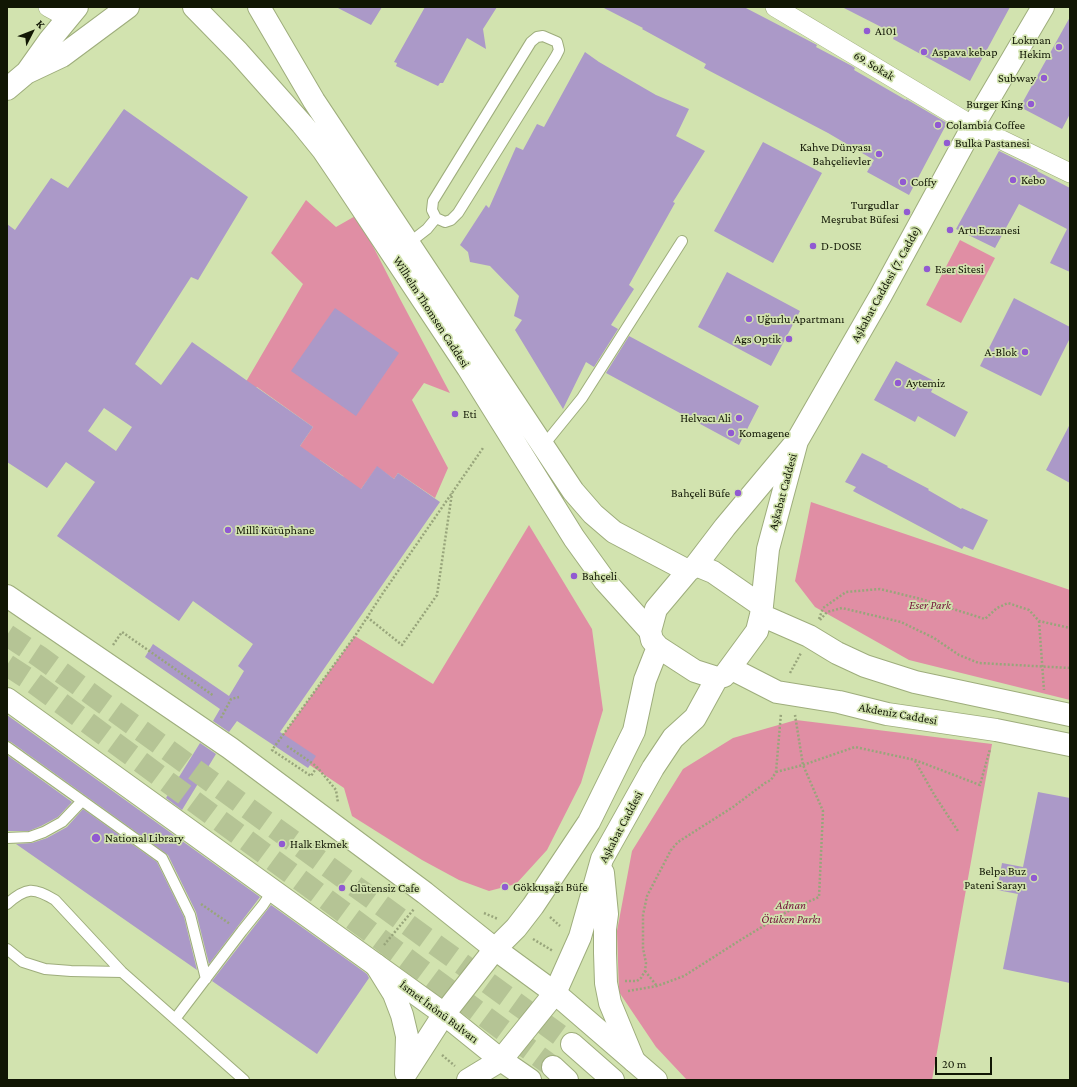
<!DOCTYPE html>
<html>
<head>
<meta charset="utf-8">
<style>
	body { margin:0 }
	#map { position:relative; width:1077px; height:1087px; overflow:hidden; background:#d2e3af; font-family:"Crimson Pro",serif }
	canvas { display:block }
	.frame { position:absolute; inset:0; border:8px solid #111604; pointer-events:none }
	.north { position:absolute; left:12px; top:12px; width:40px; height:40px; -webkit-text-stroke:3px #d2e3af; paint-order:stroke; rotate:48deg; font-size:11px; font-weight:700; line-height:16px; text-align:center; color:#111604 }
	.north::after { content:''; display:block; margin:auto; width:14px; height:18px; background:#111604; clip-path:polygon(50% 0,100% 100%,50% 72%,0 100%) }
	.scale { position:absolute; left:935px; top:1057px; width:57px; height:18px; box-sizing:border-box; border:2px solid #111604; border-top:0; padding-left:5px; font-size:12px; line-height:14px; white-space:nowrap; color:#111604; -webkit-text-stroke:3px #d2e3af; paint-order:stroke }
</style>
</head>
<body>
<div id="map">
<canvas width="1077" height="1087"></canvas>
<div class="frame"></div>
<div class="north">K</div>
<div class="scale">20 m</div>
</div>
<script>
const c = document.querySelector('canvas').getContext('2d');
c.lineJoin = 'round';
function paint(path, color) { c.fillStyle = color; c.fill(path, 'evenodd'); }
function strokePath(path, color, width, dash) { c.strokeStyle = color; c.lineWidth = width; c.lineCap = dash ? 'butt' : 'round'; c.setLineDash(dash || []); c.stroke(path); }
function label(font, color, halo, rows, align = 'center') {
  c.font = font + ' "Crimson Pro",serif'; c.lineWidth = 3.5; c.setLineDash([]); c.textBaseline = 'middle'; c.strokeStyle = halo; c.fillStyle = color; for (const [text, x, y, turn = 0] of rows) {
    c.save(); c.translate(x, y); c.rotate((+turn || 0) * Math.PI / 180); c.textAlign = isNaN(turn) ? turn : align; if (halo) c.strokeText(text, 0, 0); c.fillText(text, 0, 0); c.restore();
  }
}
paint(new Path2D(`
	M 306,200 L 336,227 L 357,215 L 399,297 L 450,393 L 424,383 L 412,400 L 448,468 L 435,498 L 398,473 L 394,479 L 377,467 L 353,500 L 343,476 L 320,460 L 287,465 L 313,427 L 257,387 L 233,400 L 247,380 L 303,284 L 271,253 Z
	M 960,240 L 995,258 L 961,323 L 926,305 Z
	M 811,502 L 1070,590 L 1070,700 L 909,660 L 815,607 L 795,581 Z
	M 529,525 L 592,629 L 603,710 L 581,783 L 547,850 L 516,884 L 489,891 L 459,880 L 422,860 L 352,816 L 344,788 L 277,743 L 355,636 L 433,684 Z
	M 796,720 L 992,744 L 932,1080 L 687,1080 L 656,1047 L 619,992 L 617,931 L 632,851 L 683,769 L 733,738 Z`), '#e08ea4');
paint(new Path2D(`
	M 336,7 L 382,7 L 371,25 Z
	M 425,7 L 497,7 L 483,29 L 486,49 L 467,38 L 443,83 L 440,83 L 438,86 L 396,66 L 397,63 L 394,62 Z
	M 602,7 L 744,7 L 817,45 L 816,47 L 852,66 L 855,68 L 854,70 L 906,100 L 906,99 L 947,123 L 909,195 L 867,172 L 874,160 L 828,133 L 704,68 L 706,64 L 642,29 L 643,28 Z
	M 842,7 L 1010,7 L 970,81 L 893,39 L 895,34 Z
	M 1070,17 L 1070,114 L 1062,129 L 1020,107 Z
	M 585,52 L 599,62 L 656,95 L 689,109 L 676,136 L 705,151 L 673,202 L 675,203 L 629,285 L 634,289 L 611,325 L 618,329 L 594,367 L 586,362 L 563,409 L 515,330 L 522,320 L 514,316 L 519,296 L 490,266 L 470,262 L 468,252 L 460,245 L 486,205 L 489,208 L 516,147 L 523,150 L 537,124 L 544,127 Z
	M 124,109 L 248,197 L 198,280 L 191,277 L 135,364 L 161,385 L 192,342 L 313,427 L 300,446 L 361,489 L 377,466 L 394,479 L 398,473 L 440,502 L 280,732 L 316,756 L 308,768 L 237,721 L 229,732 L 213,721 L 220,709 L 145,657 L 153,644 L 229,696 L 244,671 L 238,666 L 253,644 L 193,601 L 179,621 L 57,536 L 95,482 L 66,462 L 47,488 L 7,462 L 7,224 L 15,230 L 51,178 L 68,188 ZM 104,408 L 132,427 L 116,451 L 88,431 Z
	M 763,142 L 822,173 L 773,263 L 714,231 Z
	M 999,151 L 1038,170 L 1037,171 L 1070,188 L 1070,272 L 1050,263 L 1067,229 L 1019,204 L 995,248 L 956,229 Z
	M 727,272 L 800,311 L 771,366 L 698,327 Z
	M 1014,298 L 1070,327 L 1070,338 L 1041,396 L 980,366 Z
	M 335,308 L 399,353 L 356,416 L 291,371 Z
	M 629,336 L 759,406 L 739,445 L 606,373 Z
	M 896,361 L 936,382 L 931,392 L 968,412 L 955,437 L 918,416 L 915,422 L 874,400 Z
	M 1070,424 L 1070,483 L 1046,470 Z
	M 862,453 L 888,466 L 887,467 L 929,489 L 928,490 L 961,509 L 962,508 L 988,520 L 973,550 L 964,546 L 962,549 L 853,491 L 856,487 L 845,482 Z
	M 7,715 L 260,897 L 209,964 L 196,912 L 168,855 L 11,742 L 7,741 Z
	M 200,743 L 216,754 L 182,810 L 166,798 Z
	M 7,755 L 72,802 L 58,817 L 41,826 L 29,831 L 7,831 Z
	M 1038,792 L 1070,798 L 1070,983 L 1003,969 L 1018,894 L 997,890 L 1002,863 L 1023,867 Z
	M 83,809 L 157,862 L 184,917 L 197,970 L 16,844 L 32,843 L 47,838 L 67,827 Z
	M 271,905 L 367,974 L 369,978 L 317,1054 L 212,981 Z`), '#ab99c8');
strokePath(new Path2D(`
	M 7,635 L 40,657 L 572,1044
	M 7,665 L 27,678 L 553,1067`), '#b5c495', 22, [22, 11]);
const service = new Path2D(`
	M 543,36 L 557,42 L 559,50 L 556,56 L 458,213 L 451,220 L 445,222 L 436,218 L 432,210 L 433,201 L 531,42 L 537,37 Z
	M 409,243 L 427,229 L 436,218
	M 543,446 L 582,398 L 682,241
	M 7,747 L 162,858 L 190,915 L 206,979
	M 7,838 L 30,837 L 44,832 L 62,822 L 82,801
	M 7,904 C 26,887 34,887 55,900 L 122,972 L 244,1080
	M 7,949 L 23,962 L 45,969 L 71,971 L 122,972
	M 175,1019 L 242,931 L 263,905 L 273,890`);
const minor = new Path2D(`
	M 48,7 L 68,18
	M 775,7 L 973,126 L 1070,173`);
const secondary = new Path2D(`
	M 194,7 L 238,52 L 302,124 L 323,150 L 342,178 L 468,368 L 574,538 L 605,581 L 650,631
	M 259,7 L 314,101 L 573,491 L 593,514 L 614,532 L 688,571
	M 27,72 L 49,41 L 77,7
	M 7,89 L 26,73 L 62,56 L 128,7
	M 797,441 L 768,549 L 761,615 L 757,631 L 724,676 L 717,678 L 695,671 L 658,647 L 652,640 L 650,631 L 656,609 L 688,571 L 696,565 L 725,527 L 797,441 L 881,295 L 973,126 L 1043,7
	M 696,565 L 713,572 L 762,606
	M 761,615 L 809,636 L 837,653 L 865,666 L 915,682 L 1070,715
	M 730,668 L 777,692 L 839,702 L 887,714 L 996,730 L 1070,745
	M 603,873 L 607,914 L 605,929 L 605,953 L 606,983 L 610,1003 L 634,1061
	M 495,949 L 516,928 L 533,906 L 589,822 L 634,731 L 645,680 L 658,647
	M 376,965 L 394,994 L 402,1015 L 407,1036 L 406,1073
	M 555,993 L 580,937 L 602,859 L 653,768 L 673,738 L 695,718 L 717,678
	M 406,1073 L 444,1014
	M 468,1080 L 501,1060`);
const primary = new Path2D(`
	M 7,596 L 230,748 L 425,893 L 495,949 L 555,993 L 656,1080
	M 7,699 L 444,1014 L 501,1060 L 530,1080
	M 444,1014 L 495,949
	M 572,1044 L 613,1080
	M 501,1060 L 555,993
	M 553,1067 L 567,1080`);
strokePath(service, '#9ead7c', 12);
strokePath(minor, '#9ead7c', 20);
strokePath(secondary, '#9ead7c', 24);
strokePath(primary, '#9ead7c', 24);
strokePath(new Path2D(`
	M 367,617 L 402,645 L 437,595 L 452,493
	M 819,619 L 823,608 L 846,592 L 880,589 L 921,599 L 985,619 L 997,608 L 1008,603 L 1029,610 L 1039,621 L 1070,628
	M 820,620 L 827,612 L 842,608 L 901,622 L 934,638 L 959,655 L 979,663 L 1070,668
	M 1039,621 L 1044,690
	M 113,645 L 122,632 L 214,696
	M 790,673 L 801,653
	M 221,718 L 231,699 L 239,697
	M 287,746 L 312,763 L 317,767 L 336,790 L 338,803
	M 915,761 L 935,796 L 958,831
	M 317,767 L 311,776 L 272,750 L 355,636 L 383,593 L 483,448
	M 776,772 L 803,765 L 855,747 L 915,760 L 980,785 L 990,749
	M 201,904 L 230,924
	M 484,913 L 498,919
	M 550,917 L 560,926
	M 533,939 L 553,951
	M 384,945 L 414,909
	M 645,971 L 657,986
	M 625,981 L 637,981 L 641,978 L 645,971 L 646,963 L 643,948 L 643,915 L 647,896 L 671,850 L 678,842 L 733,807 L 765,783 L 771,780 L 776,772 L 781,713
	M 628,991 L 657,986 L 684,976 L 742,939 L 790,910 L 819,897 L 823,811 L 803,765 L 795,715
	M 442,1055 L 455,1066`), '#98a57b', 2.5, [2, 2]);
strokePath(service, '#fff', 10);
strokePath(minor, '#fff', 19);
strokePath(secondary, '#fff', 22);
strokePath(primary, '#fff', 22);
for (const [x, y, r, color] of [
	[867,31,4,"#915ad2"],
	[1059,47,4,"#915ad2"],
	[924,52,4,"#915ad2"],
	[1044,78,4,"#915ad2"],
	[1031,104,4,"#915ad2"],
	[938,125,4,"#915ad2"],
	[947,143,4,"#915ad2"],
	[879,154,4,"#915ad2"],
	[1013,180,4,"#915ad2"],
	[903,182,4,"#915ad2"],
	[907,212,4,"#915ad2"],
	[950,230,4,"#915ad2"],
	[813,246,4,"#915ad2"],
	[927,269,4,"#915ad2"],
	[749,319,4,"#915ad2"],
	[789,339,4,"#915ad2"],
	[1025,352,4,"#915ad2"],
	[898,383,4,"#915ad2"],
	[455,414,4,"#915ad2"],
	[739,418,4,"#915ad2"],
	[731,433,4,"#915ad2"],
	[738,493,4,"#915ad2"],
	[228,530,4,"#915ad2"],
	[574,576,4,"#915ad2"],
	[96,838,5,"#915ad2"],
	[282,844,4,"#915ad2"],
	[1034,878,4,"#915ad2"],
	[505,887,4,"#915ad2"],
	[342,888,4,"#915ad2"]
]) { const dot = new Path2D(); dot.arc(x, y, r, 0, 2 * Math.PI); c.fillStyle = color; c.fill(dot); strokePath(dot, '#d2e3af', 1.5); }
label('12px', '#111604', '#d2e3af', [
	["A101",875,31],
	["Lokman",1051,40,"right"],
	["Hekim",1051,54,"right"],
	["Aspava kebap",932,52],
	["Subway",1036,78,"right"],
	["Burger King",1023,104,"right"],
	["Colambia Coffee",946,125],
	["Bulka Pastanesi",955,143],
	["Kahve Dünyası",871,147,"right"],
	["Bahçelievler",871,161,"right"],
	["Kebo",1021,180],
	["Coffy",911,182],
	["Turgudlar",899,205,"right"],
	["Meşrubat Büfesi",899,219,"right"],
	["Artı Eczanesi",958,230],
	["D-DOSE",821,246],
	["Eser Sitesi",935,269],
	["Uğurlu Apartmanı",757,319],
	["Ags Optik",781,339,"right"],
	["A-Blok",1017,352,"right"],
	["Aytemiz",906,383],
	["Eti",463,414],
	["Helvacı Ali",731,418,"right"],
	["Komagene",739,433],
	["Bahçeli Büfe",730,493,"right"],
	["Millî Kütüphane",236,530],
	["Bahçeli",582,576],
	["National Library",105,838],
	["Halk Ekmek",290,844],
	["Belpa Buz",1026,871,"right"],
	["Pateni Sarayı",1026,885,"right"],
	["Gökkuşağı Büfe",513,887],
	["Glütensiz Cafe",350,888]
], 'left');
label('12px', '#111604', '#d2e3af', [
	["69. Sokak",874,66,31],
	["Aşkabat Caddesi (7. Cadde)",886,284,-61],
	["Wilhelm Thomsen Caddesi",431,312,57],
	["Aşkabat Caddesi",783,492,-75],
	["Akdeniz Caddesi",898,714,10],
	["Aşkabat Caddesi",621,827,-62],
	["İsmet İnönü Bulvarı",439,1012,37]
]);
label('italic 12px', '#721039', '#d2e3af', [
	["Eser Park",930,605],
	["Adnan",791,905],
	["Ötüken Parkı",791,919]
]);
</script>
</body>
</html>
